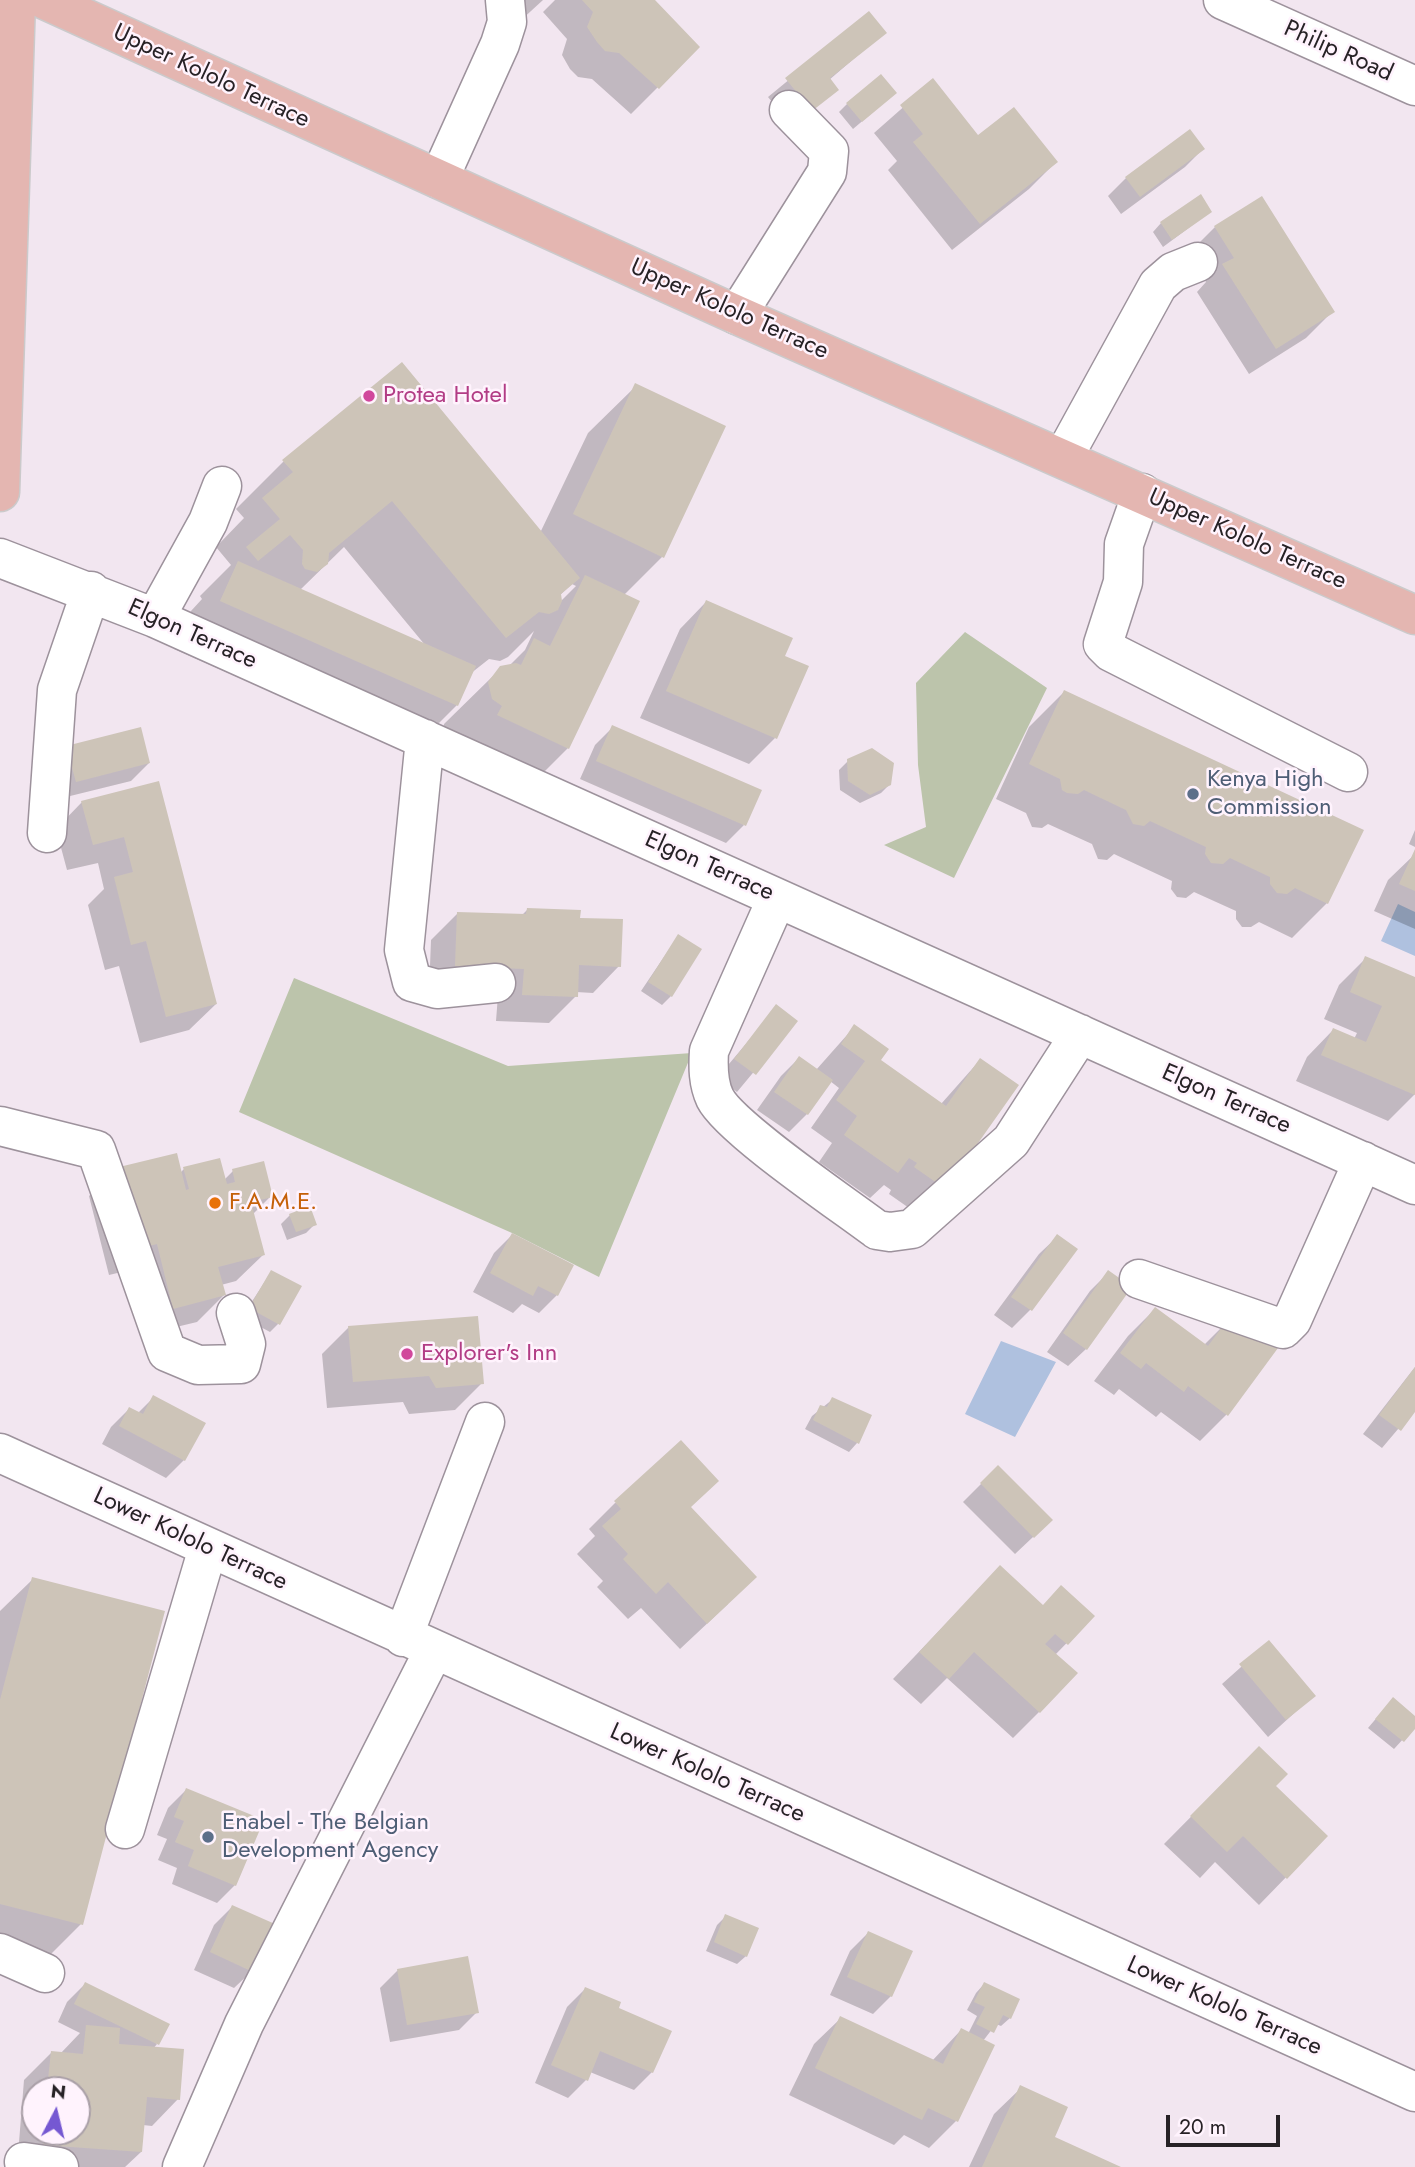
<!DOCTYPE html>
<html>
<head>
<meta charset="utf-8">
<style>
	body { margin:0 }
	#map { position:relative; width:1415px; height:2167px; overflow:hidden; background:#f2e6f0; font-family:Jost,sans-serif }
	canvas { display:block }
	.north { position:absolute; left:21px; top:2076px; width:70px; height:70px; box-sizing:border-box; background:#fff3fd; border:2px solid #a99fa7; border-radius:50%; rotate:7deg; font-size:19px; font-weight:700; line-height:28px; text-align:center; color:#272226 }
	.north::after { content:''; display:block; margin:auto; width:24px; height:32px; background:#7558d2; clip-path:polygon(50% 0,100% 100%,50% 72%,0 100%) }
	.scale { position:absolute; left:1166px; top:2115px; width:114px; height:32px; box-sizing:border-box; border:4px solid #272226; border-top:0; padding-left:9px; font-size:21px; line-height:24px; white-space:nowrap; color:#272226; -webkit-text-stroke:5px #fff3fd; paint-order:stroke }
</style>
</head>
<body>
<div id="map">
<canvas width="1415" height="2167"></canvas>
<div class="north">N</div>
<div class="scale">20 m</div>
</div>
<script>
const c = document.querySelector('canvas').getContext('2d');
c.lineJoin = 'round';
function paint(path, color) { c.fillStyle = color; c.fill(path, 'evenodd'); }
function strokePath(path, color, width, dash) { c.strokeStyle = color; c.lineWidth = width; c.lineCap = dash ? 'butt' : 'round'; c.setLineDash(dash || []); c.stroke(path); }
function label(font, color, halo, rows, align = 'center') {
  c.font = font + ' Jost,sans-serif'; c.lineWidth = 5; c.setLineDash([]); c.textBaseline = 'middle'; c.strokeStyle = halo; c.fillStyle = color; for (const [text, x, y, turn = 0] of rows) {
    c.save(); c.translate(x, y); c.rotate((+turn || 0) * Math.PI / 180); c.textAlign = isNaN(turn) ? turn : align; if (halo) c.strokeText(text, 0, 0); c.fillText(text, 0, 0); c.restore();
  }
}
paint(new Path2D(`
	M 965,632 L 1047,688 L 954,878 L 884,845 L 926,827 L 918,765 L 916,683 Z
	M 294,978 L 508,1066 L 692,1053 L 599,1277 L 512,1233 L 239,1112 Z`), '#bcc4ab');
paint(new Path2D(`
	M 1398,904 L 1415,912 L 1415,956 L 1381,941 Z
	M 1001,1341 L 1056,1362 L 1015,1437 L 965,1414 Z`), '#afc1df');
paint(new Path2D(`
	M 508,0 L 543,0 L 519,22 Z
	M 555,0 L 652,0 L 698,47 L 631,114 L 592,79 L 578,77 L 570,69 L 562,55 L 567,39 L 543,12 Z
	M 869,14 L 884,33 L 829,80 L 836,89 L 793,128 L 768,97 Z
	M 933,81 L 978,137 L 1056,162 L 1029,189 L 952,250 L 888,170 L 897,161 L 874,133 Z
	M 886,101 L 853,129 L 839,112 L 847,104 Z
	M 1203,149 L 1185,167 L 1121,214 L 1108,196 L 1126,178 Z
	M 1210,212 L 1163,247 L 1153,232 L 1161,223 Z
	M 1215,227 L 1332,312 L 1306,338 L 1249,374 L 1197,292 L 1206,282 L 1188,254 Z
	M 636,386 L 662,557 L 624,595 L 568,748 L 520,796 L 442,739 L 444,724 L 493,676 L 509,666 L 525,650 L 534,631 L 508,657 L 500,661 L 489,659 L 470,674 L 457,705 L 409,753 L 174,649 L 191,611 L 202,599 L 200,596 L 231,565 L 216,547 L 244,518 L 236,509 L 284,461 L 540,533 L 588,433 ZM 344,547 L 425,645 L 300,590 ZM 572,584 L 576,586 L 560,602 L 559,596 Z
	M 706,602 L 775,738 L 749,764 L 640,718 L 680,629 Z
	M 1064,692 L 1327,903 L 1292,938 L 1259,922 L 1251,927 L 1242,927 L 1236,919 L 1236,911 L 1194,892 L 1186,898 L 1177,897 L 1171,889 L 1172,881 L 1114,854 L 1107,860 L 1098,859 L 1092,844 L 1048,824 L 1042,828 L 1032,827 L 1026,813 L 996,799 L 1029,727 Z
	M 613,727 L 744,825 L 726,843 L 580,779 L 595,745 Z
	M 67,748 L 149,763 L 131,781 L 58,799 Z
	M 848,761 L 890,784 L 881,793 L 860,803 L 840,790 L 839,770 Z
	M 158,783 L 216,1004 L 189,1030 L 140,1043 L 119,966 L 105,970 L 88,905 L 104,889 L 98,863 L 67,870 L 56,829 L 82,802 Z
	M 1415,830 L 1415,847 L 1409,844 Z
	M 1415,854 L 1415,929 L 1374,911 L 1388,880 Z
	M 528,909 L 579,920 L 619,966 L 593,993 L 576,992 L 576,996 L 549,1023 L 496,1021 L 498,995 L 429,992 L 431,940 L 458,913 L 521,916 Z
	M 678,936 L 671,996 L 662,1005 L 641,991 Z
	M 1366,958 L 1415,979 L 1415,1094 L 1388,1121 L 1296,1081 L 1307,1057 L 1333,1030 L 1354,1039 L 1357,1033 L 1324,1019 L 1339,985 Z
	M 777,1007 L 796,1021 L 737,1092 L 718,1077 Z
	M 855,1026 L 878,1061 L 941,1104 L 980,1060 L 932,1202 L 919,1215 L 889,1194 L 891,1190 L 884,1185 L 870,1198 L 819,1162 L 832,1143 L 811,1128 L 839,1088 L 830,1081 L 807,1114 L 789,1132 L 757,1110 L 781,1076 L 799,1058 L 816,1070 Z
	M 184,1169 L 224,1180 L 233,1171 L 271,1196 L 252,1215 L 263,1255 L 236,1281 L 221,1285 L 224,1295 L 197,1322 L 147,1334 L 130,1270 L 109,1275 L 89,1196 L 116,1170 L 180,1173 Z
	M 290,1215 L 315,1224 L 306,1233 L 287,1240 L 281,1224 Z
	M 512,1235 L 557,1295 L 539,1313 L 522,1304 L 513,1313 L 473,1292 L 494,1253 Z
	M 1057,1237 L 1075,1249 L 1030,1310 L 1012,1328 L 994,1315 L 1039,1254 Z
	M 271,1272 L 278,1324 L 270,1332 L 242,1317 Z
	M 1108,1273 L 1086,1349 L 1068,1366 L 1047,1352 L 1090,1291 Z
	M 1155,1309 L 1204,1345 L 1232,1317 L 1226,1415 L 1200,1441 L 1161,1412 L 1156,1417 L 1119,1389 L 1114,1395 L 1094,1381 L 1128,1336 Z
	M 349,1327 L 482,1383 L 455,1410 L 409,1414 L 403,1402 L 327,1408 L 322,1354 Z
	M 1415,1367 L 1415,1409 L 1382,1448 L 1363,1434 Z
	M 154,1397 L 184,1460 L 166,1478 L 102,1444 L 111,1427 L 129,1409 L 138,1413 Z
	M 833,1399 L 869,1416 L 857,1443 L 849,1452 L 805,1429 L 812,1416 Z
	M 998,1467 L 1051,1520 L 1015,1554 L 963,1502 Z
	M 615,1503 L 689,1508 L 728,1604 L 680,1649 L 641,1608 L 628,1619 L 597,1587 L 603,1581 L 577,1554 L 595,1536 L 589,1529 Z
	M 1000,1567 L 1042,1606 L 1093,1616 L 1055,1655 L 1039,1712 L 1013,1738 L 947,1678 L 921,1704 L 893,1679 Z
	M 33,1579 L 81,1924 L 46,1959 L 0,1947 L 0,1611 Z
	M 1268,1643 L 1313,1696 L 1268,1737 L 1222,1684 Z
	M 1385,1708 L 1415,1718 L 1415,1726 L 1394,1749 L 1368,1728 Z
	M 1259,1748 L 1274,1786 L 1326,1836 L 1259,1905 L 1215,1862 L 1200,1878 L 1164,1844 Z
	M 186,1790 L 235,1885 L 217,1903 L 172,1884 L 177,1868 L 158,1860 L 167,1839 L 157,1835 L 168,1808 Z
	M 232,1907 L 252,1971 L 234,1988 L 194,1970 L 214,1925 Z
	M 726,1916 L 746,1956 L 737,1964 L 706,1951 L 717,1925 Z
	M 868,1933 L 891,1996 L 873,2014 L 830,1995 L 850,1951 Z
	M 398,1970 L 477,2012 L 459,2030 L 390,2042 L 380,1988 Z
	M 85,1984 L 157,2044 L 153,2049 L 178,2099 L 152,2126 L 143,2125 L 141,2152 L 125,2167 L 17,2167 L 24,2080 L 51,2053 L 60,2054 L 80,2033 L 58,2022 L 67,2002 ZM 35,2090 L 77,2090 L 77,2132 L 35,2132 Z
	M 984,1984 L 1010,2018 L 1001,2026 L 996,2024 L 983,2041 L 993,2046 L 956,2121 L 929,2148 L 904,2135 L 894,2145 L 789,2095 L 814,2044 L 841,2018 L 932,2061 L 961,2030 L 968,2034 L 977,2016 L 967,2010 L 976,1993 Z
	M 585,1989 L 616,2008 L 652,2072 L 634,2090 L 590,2072 L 586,2080 L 568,2098 L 535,2083 L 567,2007 Z
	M 1021,2088 L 1053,2138 L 1116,2167 L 969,2167 L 994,2114 Z`), '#0003');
paint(new Path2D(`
	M 582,0 L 655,0 L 700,47 L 659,89 L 619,53 L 605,51 L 597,42 L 587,27 L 593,12 Z
	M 869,11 L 887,33 L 830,78 L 839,90 L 812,111 L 785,78 Z
	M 881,74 L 897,93 L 862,122 L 846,103 Z
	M 933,78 L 978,135 L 1014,107 L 1058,162 L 980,224 L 913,142 L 923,134 L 900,105 Z
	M 1190,129 L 1205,149 L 1140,197 L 1125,177 Z
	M 1201,194 L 1212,212 L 1172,240 L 1160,222 Z
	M 1262,196 L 1335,312 L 1276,349 L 1222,264 L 1234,258 L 1214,226 Z
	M 402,362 L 580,578 L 561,594 L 562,601 L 558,610 L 549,614 L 539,612 L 506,638 L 392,501 L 329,553 L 328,564 L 317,572 L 305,569 L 302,564 L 303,550 L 290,535 L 258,561 L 246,547 L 280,519 L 262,498 L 293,472 L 282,460 Z
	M 635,383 L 726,426 L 664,558 L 573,514 Z
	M 238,561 L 476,666 L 458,706 L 220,601 Z
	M 585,575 L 640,601 L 569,749 L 497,715 L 502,706 L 492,699 L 488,682 L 500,666 L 516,663 L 521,665 L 534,638 L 550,646 Z
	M 706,600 L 793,638 L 785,656 L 809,666 L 777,739 L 666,691 Z
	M 1064,690 L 1364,830 L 1328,904 L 1295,888 L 1287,894 L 1277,893 L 1270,884 L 1270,877 L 1230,858 L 1223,864 L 1211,863 L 1205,854 L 1206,847 L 1150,821 L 1144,826 L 1133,824 L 1126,810 L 1084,790 L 1078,794 L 1067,793 L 1062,790 L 1060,779 L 1029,764 Z
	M 612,725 L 762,790 L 746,826 L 596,761 Z
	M 141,727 L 150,763 L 76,782 L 66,746 Z
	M 872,748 L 894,763 L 891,785 L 870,795 L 848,781 L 847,759 Z
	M 159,781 L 217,1004 L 166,1017 L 146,941 L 131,945 L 114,877 L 133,872 L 124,837 L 93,845 L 81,801 Z
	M 1415,849 L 1415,891 L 1399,884 Z
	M 527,908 L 581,910 L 580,918 L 623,919 L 621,967 L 579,965 L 578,997 L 522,995 L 524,969 L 455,966 L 457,912 L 526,914 Z
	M 678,934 L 702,949 L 672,997 L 648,982 Z
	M 1365,956 L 1415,977 L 1415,1095 L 1321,1055 L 1333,1028 L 1366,1042 L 1382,1006 L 1350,992 Z
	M 776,1004 L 798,1021 L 756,1075 L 734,1059 Z
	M 854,1024 L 889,1049 L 881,1060 L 946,1106 L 980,1058 L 1019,1085 L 976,1146 L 983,1151 L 947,1190 L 914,1167 L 917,1163 L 909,1158 L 898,1173 L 844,1135 L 857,1116 L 836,1100 L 865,1061 L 841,1044 Z
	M 799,1056 L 833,1080 L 808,1115 L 774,1092 Z
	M 177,1153 L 186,1190 L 189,1189 L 183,1167 L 220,1158 L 227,1184 L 235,1182 L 232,1169 L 264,1161 L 273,1197 L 251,1202 L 265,1255 L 218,1267 L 226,1295 L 173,1309 L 157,1244 L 136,1249 L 115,1168 Z
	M 310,1206 L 317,1225 L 296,1232 L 289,1214 Z
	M 512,1233 L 574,1265 L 558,1296 L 538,1286 L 533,1296 L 490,1273 Z
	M 1057,1234 L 1078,1249 L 1032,1311 L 1011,1297 Z
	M 271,1270 L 302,1286 L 280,1325 L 249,1308 Z
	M 1108,1270 L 1132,1287 L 1087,1350 L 1063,1333 Z
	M 1155,1307 L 1208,1346 L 1232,1314 L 1278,1348 L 1228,1416 L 1188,1386 L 1184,1392 L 1146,1363 L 1141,1369 L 1120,1353 Z
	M 478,1316 L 484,1384 L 436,1388 L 429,1376 L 353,1382 L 348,1326 Z
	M 1415,1367 L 1415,1412 L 1401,1431 L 1379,1415 Z
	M 153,1395 L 206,1423 L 185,1461 L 119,1426 L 129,1407 L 143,1414 Z
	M 832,1397 L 872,1415 L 859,1444 L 813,1420 L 820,1405 L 827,1407 Z
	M 681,1440 L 719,1481 L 691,1507 L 757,1577 L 707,1624 L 668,1582 L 656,1594 L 623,1559 L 628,1554 L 602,1526 L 621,1509 L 614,1501 Z
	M 998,1465 L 1053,1520 L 1034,1538 L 980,1483 Z
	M 1000,1565 L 1043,1605 L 1061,1585 L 1095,1616 L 1068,1645 L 1055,1634 L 1045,1644 L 1078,1673 L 1040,1713 L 974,1652 L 949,1679 L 919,1652 Z
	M 32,1577 L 165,1611 L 83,1925 L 0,1904 L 0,1700 Z
	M 1269,1640 L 1316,1696 L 1286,1720 L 1239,1664 Z
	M 1393,1697 L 1415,1716 L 1415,1729 L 1404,1742 L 1375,1719 Z
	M 1259,1746 L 1288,1774 L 1276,1786 L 1328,1836 L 1287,1879 L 1243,1836 L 1227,1852 L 1190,1816 Z
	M 186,1788 L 264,1820 L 236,1886 L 188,1866 L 194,1850 L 175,1842 L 184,1821 L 174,1817 Z
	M 232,1905 L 275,1924 L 253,1972 L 210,1952 Z
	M 725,1914 L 759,1928 L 747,1957 L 714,1942 Z
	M 868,1931 L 913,1951 L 892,1997 L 847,1977 Z
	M 468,1956 L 479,2013 L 407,2025 L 397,1969 Z
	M 85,1982 L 170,2024 L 159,2045 L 74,2004 Z
	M 984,1982 L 1020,1999 L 1011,2019 L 1003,2015 L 994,2033 L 976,2024 L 985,2007 L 974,2002 Z
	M 585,1987 L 621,2002 L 619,2008 L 672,2031 L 653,2073 L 600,2051 L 588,2081 L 551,2065 Z
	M 840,2016 L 943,2064 L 961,2028 L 995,2045 L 958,2122 L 928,2108 L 922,2120 L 815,2068 Z
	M 86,2025 L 120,2028 L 119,2044 L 184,2049 L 180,2100 L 147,2097 L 142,2152 L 43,2145 L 44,2132 L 77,2132 L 77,2090 L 47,2090 L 51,2051 L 83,2054 Z
	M 1020,2085 L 1068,2107 L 1055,2137 L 1121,2167 L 982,2167 Z`), '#cdc4b8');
const minor = new Path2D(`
	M 1223,0 L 1415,86
	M 439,179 L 500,44 L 507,22 L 505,0
	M 737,315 L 827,172 L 829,151 L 789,110
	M 1063,458 L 1158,285 L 1173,272 L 1198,262
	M 1142,493 L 1124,544 L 1123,582 L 1103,644 L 1111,652 L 1348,772
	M 0,558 L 155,618 L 1415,1185
	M 155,618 L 208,522 L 222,486
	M 425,739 L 404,950 L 412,982 L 437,989 L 496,983
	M 47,833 L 57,690 L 91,591
	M 777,898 L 709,1051 C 708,1067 708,1083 715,1098 C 730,1128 844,1205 877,1230 L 890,1232 L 912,1229 L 1011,1141 L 1080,1034
	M 0,1126 L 96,1150 L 167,1352 L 198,1365 L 241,1364 L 246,1344 L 236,1313
	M 1139,1279 L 1283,1329 L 1292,1320 L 1363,1161
	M 0,1453 L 1415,2092
	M 403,1637 L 485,1422
	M 125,1829 L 208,1548
	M 0,1953 L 45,1973
	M 24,2162 L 59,2167
	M 182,2167 L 244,2024 L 434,1650`);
const major = new Path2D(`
	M 45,0 L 737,315 L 1415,615
	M 0,492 L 16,0`);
strokePath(minor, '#9d929c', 41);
strokePath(major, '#cbcacb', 41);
strokePath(minor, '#fff', 38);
strokePath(major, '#e4b6b1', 38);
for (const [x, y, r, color] of [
	[369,396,7,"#d1479c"],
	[1193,794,7,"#5c6f8a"],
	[215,1203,7,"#e8710a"],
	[407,1354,7,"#d1479c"],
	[208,1837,7,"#5c6f8a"]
]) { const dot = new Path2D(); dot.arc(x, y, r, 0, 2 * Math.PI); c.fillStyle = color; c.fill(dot); strokePath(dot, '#fff3fd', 2.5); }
label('24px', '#272226', '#fff3fd', [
	["Philip Road",1338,52,24],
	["Upper Kololo Terrace",211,77,25],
	["Upper Kololo Terrace",729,310,24],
	["Upper Kololo Terrace",1247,540,24],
	["Elgon Terrace",192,635,24],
	["Elgon Terrace",709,867,24],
	["Elgon Terrace",1226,1100,24],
	["Lower Kololo Terrace",190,1540,25],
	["Lower Kololo Terrace",707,1774,24],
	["Lower Kololo Terrace",1224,2007,24]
]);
label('24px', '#b23c85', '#fff3fd', [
	["Protea Hotel",383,396],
	["Explorer's Inn",421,1354]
], 'left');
label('24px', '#4e5e75', '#fff3fd', [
	["Kenya High",1207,780],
	["Commission",1207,808],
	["Enabel - The Belgian",222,1823],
	["Development Agency",222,1851]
], 'left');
label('24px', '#c56008', '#fff3fd', [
	["F.A.M.E.",229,1203]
], 'left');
</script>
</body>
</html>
